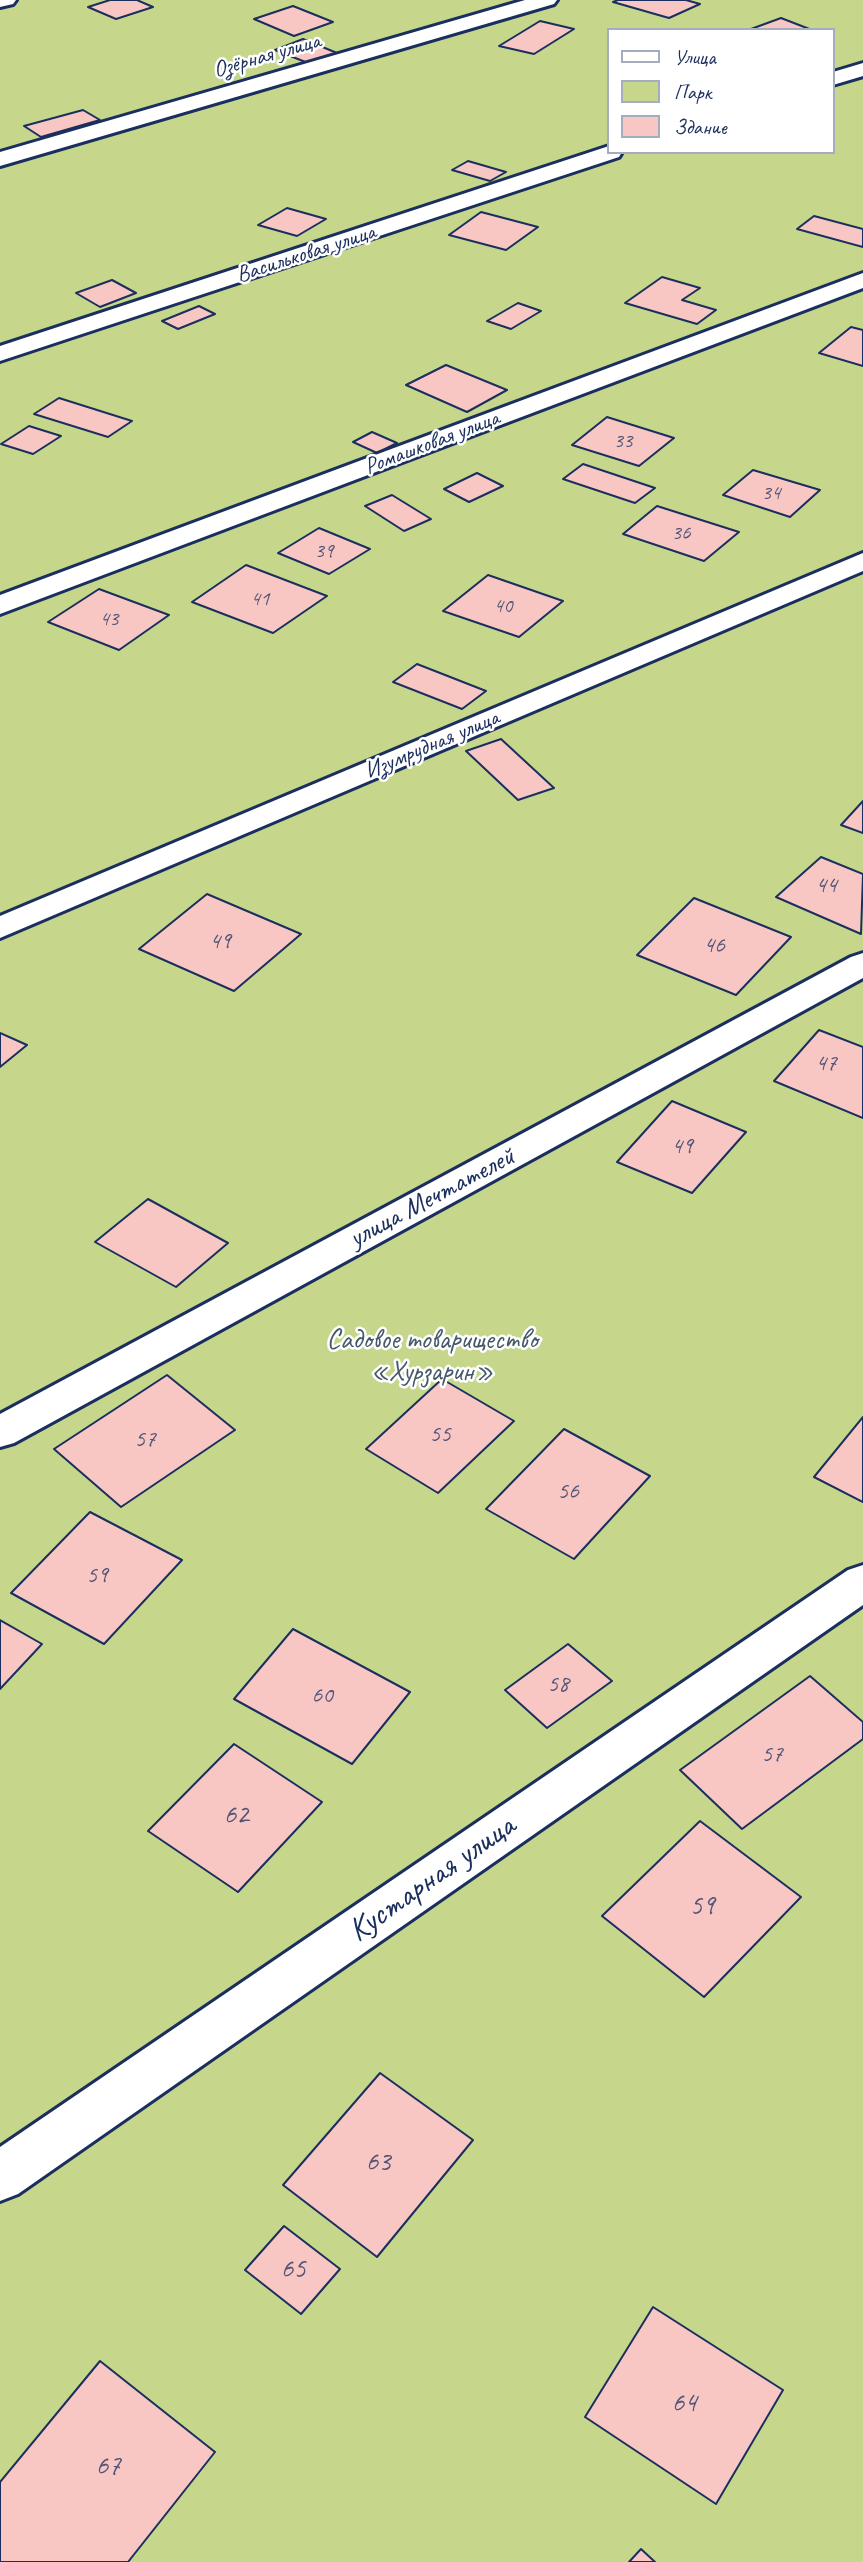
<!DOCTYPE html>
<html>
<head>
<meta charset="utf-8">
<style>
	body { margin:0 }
	#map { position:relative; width:863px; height:2562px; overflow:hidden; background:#fff; font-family:Caveat,sans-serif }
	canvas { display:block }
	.legend { position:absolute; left:607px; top:28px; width:228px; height:126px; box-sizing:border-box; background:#fff; border:2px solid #a4acbf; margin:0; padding:9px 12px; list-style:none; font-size:21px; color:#1b2f5e }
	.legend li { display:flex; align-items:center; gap:14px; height:35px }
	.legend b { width:35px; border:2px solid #a4acbf }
</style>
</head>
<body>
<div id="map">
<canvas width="863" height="2562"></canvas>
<ul class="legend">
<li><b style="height:9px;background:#fff"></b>Улица</li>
<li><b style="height:19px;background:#c6d78c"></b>Парк</li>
<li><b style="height:19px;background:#f8c7c4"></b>Здание</li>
</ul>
</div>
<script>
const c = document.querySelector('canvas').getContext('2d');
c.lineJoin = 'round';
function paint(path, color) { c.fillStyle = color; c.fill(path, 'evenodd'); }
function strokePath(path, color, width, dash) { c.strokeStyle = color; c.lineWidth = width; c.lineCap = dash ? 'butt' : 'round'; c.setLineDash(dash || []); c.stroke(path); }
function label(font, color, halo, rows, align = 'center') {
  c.font = font + ' Caveat,sans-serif'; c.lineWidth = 5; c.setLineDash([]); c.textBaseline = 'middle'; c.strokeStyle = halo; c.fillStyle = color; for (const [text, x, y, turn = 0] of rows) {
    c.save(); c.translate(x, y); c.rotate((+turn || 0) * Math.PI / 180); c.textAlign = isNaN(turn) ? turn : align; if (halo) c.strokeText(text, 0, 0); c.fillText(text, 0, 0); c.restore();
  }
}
paint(new Path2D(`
	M 0,0 L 863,0 L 863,2562 L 0,2562 ZM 609,30 L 833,30 L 833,152 L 609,152 Z`), '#c6d78c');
const building = new Path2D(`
	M 110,0 L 137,0 L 153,7 L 116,19 L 88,7 Z
	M 618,0 L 686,0 L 700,4 L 669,18 L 613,2 Z
	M 293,6 L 333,22 L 294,36 L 254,19 Z
	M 781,18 L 812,30 L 751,29 Z
	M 540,21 L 574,29 L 534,54 L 499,46 Z
	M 303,39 L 337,53 L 308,63 L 275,50 Z
	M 83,110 L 100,120 L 41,137 L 24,126 Z
	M 468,161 L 506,172 L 490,181 L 452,170 Z
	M 287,208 L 326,219 L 297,236 L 258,225 Z
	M 481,212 L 538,227 L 506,250 L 449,235 Z
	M 814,216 L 863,229 L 863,247 L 797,229 Z
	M 662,277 L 700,288 L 682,300 L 716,310 L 697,324 L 625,303 Z
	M 112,280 L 136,293 L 100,307 L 76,293 Z
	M 518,303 L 541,311 L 511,329 L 487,321 Z
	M 199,306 L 215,314 L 178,329 L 162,321 Z
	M 851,327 L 863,330 L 863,366 L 819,353 Z
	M 446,365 L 507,390 L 467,412 L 406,385 Z
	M 59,398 L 132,421 L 108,437 L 34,414 Z
	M 607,417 L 674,438 L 639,466 L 572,445 Z
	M 29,426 L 61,436 L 33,454 L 1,444 Z
	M 372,432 L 397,443 L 377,453 L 353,442 Z
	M 583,464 L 655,488 L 635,503 L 563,479 Z
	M 753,470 L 820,490 L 790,517 L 723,495 Z
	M 477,473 L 503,486 L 469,502 L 444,489 Z
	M 392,495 L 431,519 L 404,531 L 365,506 Z
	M 657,506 L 739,532 L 704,561 L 623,534 Z
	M 319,528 L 370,549 L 329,574 L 278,553 Z
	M 246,565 L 327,596 L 273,633 L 192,602 Z
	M 488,575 L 563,601 L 519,637 L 443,611 Z
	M 99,589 L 169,615 L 119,650 L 48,622 Z
	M 417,664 L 486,691 L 462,709 L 393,682 Z
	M 501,739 L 554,788 L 518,800 L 466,751 Z
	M 863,801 L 863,833 L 841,825 Z
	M 821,857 L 863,874 L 861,934 L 776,897 Z
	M 207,894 L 301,934 L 234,991 L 139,949 Z
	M 694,898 L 791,937 L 736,995 L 637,955 Z
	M 819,1030 L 863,1047 L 863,1118 L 774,1081 Z
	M 0,1033 L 27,1045 L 0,1067 Z
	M 672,1101 L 746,1132 L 692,1193 L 617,1162 Z
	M 148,1199 L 228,1243 L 176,1287 L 95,1242 Z
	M 167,1375 L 235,1430 L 121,1507 L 54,1449 Z
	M 442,1379 L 514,1421 L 438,1493 L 366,1449 Z
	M 863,1417 L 863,1502 L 814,1477 Z
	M 564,1429 L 650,1476 L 574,1559 L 486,1509 Z
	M 90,1512 L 182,1560 L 104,1644 L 11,1593 Z
	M 0,1620 L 42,1644 L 0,1689 Z
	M 293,1629 L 410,1692 L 352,1764 L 234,1699 Z
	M 568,1644 L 612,1681 L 547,1728 L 505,1690 Z
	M 810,1676 L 863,1722 L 863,1739 L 742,1829 L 680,1770 Z
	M 234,1744 L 322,1802 L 238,1892 L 148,1831 Z
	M 700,1821 L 801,1897 L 704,1997 L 602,1916 Z
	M 380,2073 L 473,2140 L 377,2257 L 283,2185 Z
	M 284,2226 L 340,2269 L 301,2314 L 245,2270 Z
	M 653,2307 L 783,2390 L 716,2504 L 585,2417 Z
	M 100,2361 L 215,2452 L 128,2562 L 0,2562 L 0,2482 Z
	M 641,2549 L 655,2562 L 629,2562 Z`);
paint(building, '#f8c7c4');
strokePath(building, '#1b2f5e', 2);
const street = new Path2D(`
	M 0,0 L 16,0 L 13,4 L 0,7 Z
	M 525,0 L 557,0 L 554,4 L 0,166 L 0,152 Z
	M 863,63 L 863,76 L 833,85 L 833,72 Z
	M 609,146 L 609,152 L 622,152 L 619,157 L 0,361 L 0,346 Z
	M 863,273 L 863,288 L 0,614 L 0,595 Z
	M 863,553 L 863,571 L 0,938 L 0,916 Z
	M 863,953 L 863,978 L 14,1443 L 0,1447 L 0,1414 L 851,957 Z
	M 863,1565 L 863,1605 L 18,2194 L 0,2201 L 0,2147 L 848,1570 Z`);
strokePath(street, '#1b2f5e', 6);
paint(street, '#fff');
label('21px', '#525578', null, [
	["33",623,441],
	["34",771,493],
	["36",681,533],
	["39",324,551],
	["41",260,599],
	["40",503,606],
	["43",109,619]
]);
label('23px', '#1b2f5e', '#fff', [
	["Озёрная улица",267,56,-16],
	["Васильковая улица",306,254,-18],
	["Ромашковая улица",432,443,-21],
	["Изумрудная улица",432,745,-23]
]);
label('24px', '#525578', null, [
	["44",826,886],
	["49",220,942],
	["46",714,946],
	["47",826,1064],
	["49",682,1147],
	["55",440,1435],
	["57",145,1440],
	["56",568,1492],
	["59",97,1576],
	["58",558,1685],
	["60",322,1696],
	["57",772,1755]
]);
label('28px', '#1b2f5e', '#fff', [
	["улица Мечтателей",432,1198,-28]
]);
label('28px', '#46596a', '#fff', [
	["Садовое товарищество",432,1341],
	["«Хурзарин»",432,1373]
]);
label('28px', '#525578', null, [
	["62",236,1816],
	["59",702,1907],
	["63",378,2163],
	["65",293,2270],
	["64",684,2404],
	["67",108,2467]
]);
label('33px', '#1b2f5e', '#fff', [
	["Кустарная улица",432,1879,-35]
]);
</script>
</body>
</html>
